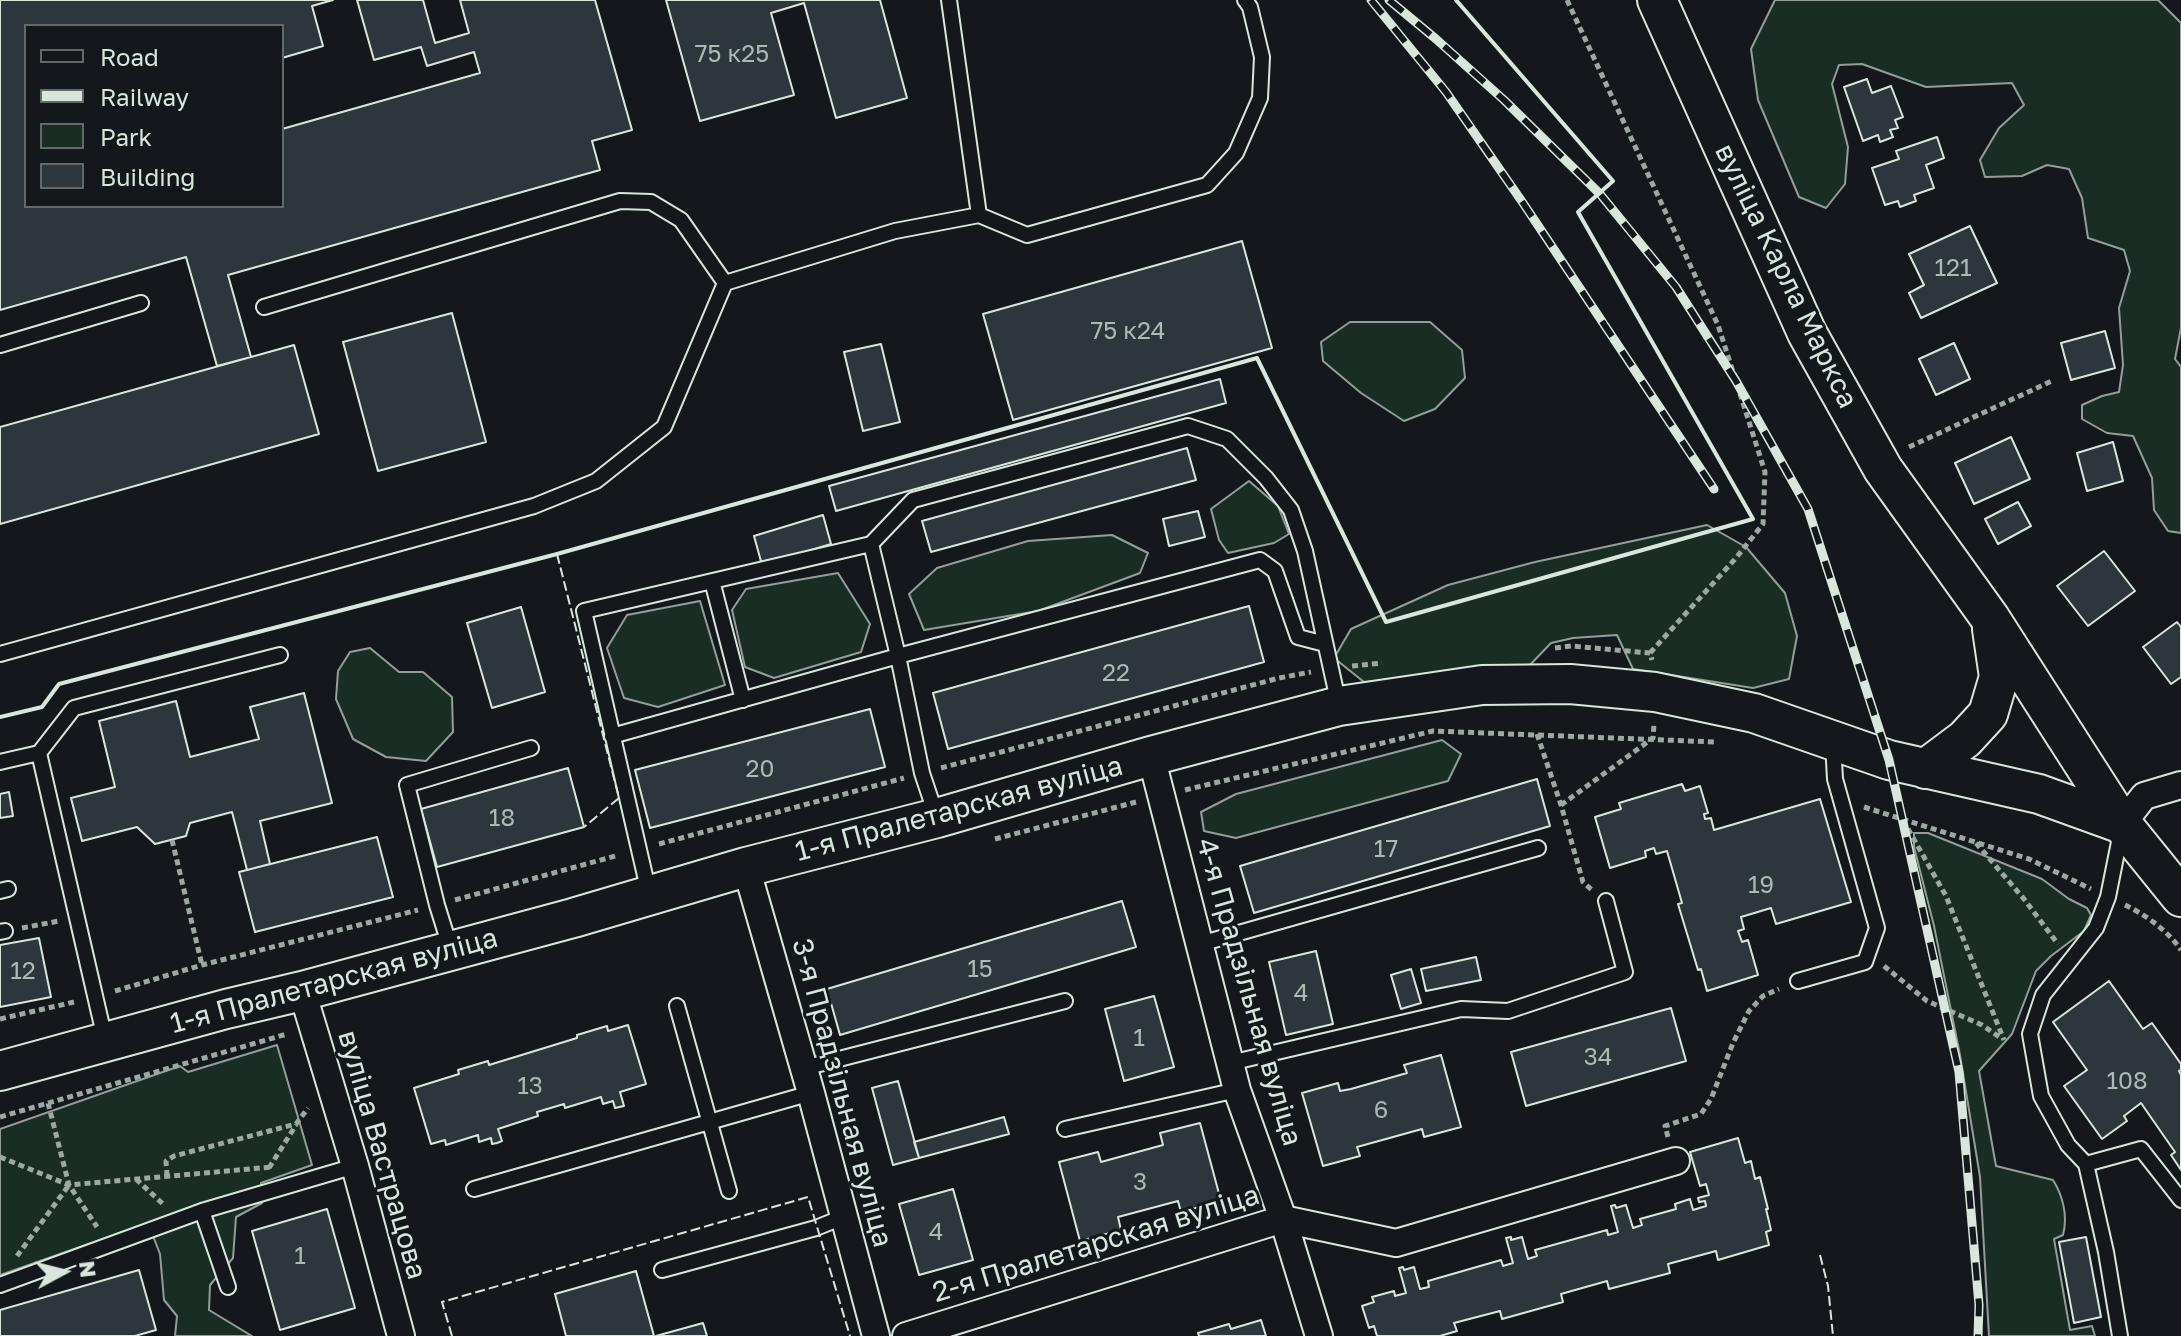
<!DOCTYPE html>
<html>
<head>
<meta charset="utf-8">
<style>
	body { margin:0 }
	#map { position:relative; width:2181px; height:1336px; overflow:hidden; background:#14181c; font-family:"Golos Text",sans-serif }
	canvas { display:block }
	.legend { position:absolute; left:24px; top:24px; width:260px; height:184px; box-sizing:border-box; background:#14181c; border:2px solid #626a69; margin:0; padding:10px 14px; list-style:none; font-size:24px; color:#d8e6dc }
	.legend li { display:flex; align-items:center; gap:16px; height:40px }
	.legend b { width:40px; border:2px solid #626a69 }
	.north { position:absolute; left:24px; top:1232px; width:80px; height:80px; -webkit-text-stroke:6px #14181c; paint-order:stroke; rotate:83deg; font-size:22px; font-weight:700; line-height:32px; text-align:center; color:#d8e6dc }
	.north::after { content:''; display:block; margin:auto; width:28px; height:36px; background:#d8e6dc; clip-path:polygon(50% 0,100% 100%,50% 72%,0 100%) }
</style>
</head>
<body>
<div id="map">
<canvas width="2181" height="1336"></canvas>
<ul class="legend">
<li><b style="height:10px;background:#14181c"></b>Road</li>
<li><b style="height:10px;background:#d8e6dc"></b>Railway</li>
<li><b style="height:22px;background:#1a2d24"></b>Park</li>
<li><b style="height:22px;background:#2c363c"></b>Building</li>
</ul>
<div class="north">N</div>
</div>
<script>
const c = document.querySelector('canvas').getContext('2d');
c.lineJoin = 'round';
function paint(path, color) { c.fillStyle = color; c.fill(path, 'evenodd'); }
function strokePath(path, color, width, dash) { c.strokeStyle = color; c.lineWidth = width; c.lineCap = dash ? 'butt' : 'round'; c.setLineDash(dash || []); c.stroke(path); }
function label(font, color, halo, rows, align = 'center') {
  c.font = font + ' "Golos Text",sans-serif'; c.lineWidth = 6; c.setLineDash([]); c.textBaseline = 'middle'; c.strokeStyle = halo; c.fillStyle = color; for (const [text, x, y, turn = 0] of rows) {
    c.save(); c.translate(x, y); c.rotate((+turn || 0) * Math.PI / 180); c.textAlign = isNaN(turn) ? turn : align; if (halo) c.strokeText(text, 0, 0); c.fillText(text, 0, 0); c.restore();
  }
}
const green = new Path2D(`
	M 1775,0 L 2158,0 L 2181,23 L 2181,328 L 2175,359 L 2181,367 L 2181,533 L 2168,531 L 2154,510 L 2152,478 L 2133,436 L 2107,433 L 2082,419 L 2082,405 L 2102,396 L 2119,392 L 2123,365 L 2119,308 L 2130,271 L 2124,250 L 2088,238 L 2082,198 L 2069,169 L 2047,165 L 2022,176 L 1985,177 L 1980,160 L 1999,128 L 2024,105 L 2012,83 L 1926,87 L 1862,64 L 1839,65 L 1832,84 L 1848,147 L 1845,184 L 1826,208 L 1799,197 L 1758,100 L 1751,49 Z
	M 1350,322 L 1430,322 L 1462,350 L 1465,378 L 1435,409 L 1404,421 L 1361,393 L 1323,361 L 1321,342 Z
	M 1249,481 L 1278,506 L 1289,534 L 1274,543 L 1228,553 L 1219,540 L 1211,509 Z
	M 1707,525 L 1746,547 L 1785,593 L 1797,636 L 1789,679 L 1753,688 L 1633,669 L 1617,635 L 1573,638 L 1551,643 L 1528,667 L 1471,675 L 1364,682 L 1334,658 L 1351,629 L 1448,585 L 1535,562 Z
	M 1112,535 L 1148,553 L 1140,573 L 1038,611 L 924,630 L 909,594 L 937,568 L 1028,541 Z
	M 838,573 L 870,624 L 861,652 L 774,678 L 745,667 L 732,610 L 746,589 Z
	M 700,601 L 725,685 L 658,707 L 624,698 L 607,648 L 627,615 Z
	M 370,648 L 399,672 L 423,672 L 452,697 L 453,732 L 426,761 L 386,757 L 353,739 L 336,699 L 338,671 L 350,652 Z
	M 1442,740 L 1461,754 L 1448,781 L 1236,838 L 1204,831 L 1201,812 L 1236,794 Z
	M 1914,833 L 1928,833 L 2042,879 L 2069,899 L 2087,908 L 2091,915 L 2084,931 L 2051,956 L 2036,971 L 2012,1034 L 1979,1071 L 1996,1166 L 2053,1180 C 2063,1196 2068,1216 2063,1235 L 2054,1239 L 2070,1330 L 2092,1326 L 2095,1336 L 1989,1336 L 1980,1177 L 1960,1055 L 1934,926 L 1914,847 Z
	M 277,1045 L 312,1165 L 261,1183 L 262,1203 L 236,1217 L 233,1258 L 210,1285 L 209,1310 L 252,1336 L 175,1336 L 177,1316 L 164,1300 L 160,1254 L 148,1223 L 0,1275 L 0,1129 L 180,1066 L 188,1072 Z`);
paint(green, '#1a2d24');
strokePath(green, '#939e99', 2);
const building = new Path2D(`
	M 0,0 L 333,0 L 312,6 L 323,46 L 282,58 L 282,26 L 26,26 L 26,206 L 282,206 L 282,129 L 480,73 L 474,52 L 427,66 L 421,47 L 374,60 L 357,0 L 423,0 L 435,43 L 469,33 L 460,0 L 595,0 L 632,130 L 592,141 L 600,170 L 228,275 L 251,357 L 217,366 L 186,257 L 0,310 Z
	M 666,0 L 880,0 L 907,98 L 836,118 L 804,3 L 771,13 L 794,95 L 700,121 Z
	M 1867,79 L 1872,93 L 1891,86 L 1903,117 L 1895,120 L 1898,128 L 1890,130 L 1893,137 L 1880,142 L 1878,135 L 1863,141 L 1844,87 Z
	M 1937,137 L 1944,158 L 1926,165 L 1934,188 L 1914,195 L 1916,201 L 1900,207 L 1898,201 L 1885,205 L 1872,168 L 1899,159 L 1896,151 Z
	M 1970,226 L 1997,283 L 1921,318 L 1909,293 L 1924,285 L 1909,254 Z
	M 1242,241 L 1272,348 L 1013,420 L 983,314 Z
	M 452,313 L 486,442 L 378,471 L 343,342 Z
	M 2105,331 L 2115,368 L 2071,380 L 2061,343 Z
	M 1954,343 L 1970,379 L 1936,395 L 1919,359 Z
	M 881,344 L 900,422 L 863,431 L 844,352 Z
	M 294,345 L 319,434 L 0,524 L 0,427 Z
	M 1220,379 L 1226,403 L 836,511 L 829,486 Z
	M 2011,437 L 2030,479 L 1974,504 L 1955,463 Z
	M 2113,442 L 2123,481 L 2087,491 L 2077,453 Z
	M 1187,448 L 1196,480 L 931,552 L 922,521 Z
	M 2018,502 L 2031,526 L 1998,544 L 1985,519 Z
	M 1198,511 L 1205,537 L 1169,546 L 1163,519 Z
	M 823,515 L 831,544 L 762,565 L 754,536 Z
	M 2104,551 L 2135,591 L 2088,626 L 2057,586 Z
	M 1249,606 L 1264,662 L 948,749 L 933,693 Z
	M 521,607 L 545,692 L 492,708 L 467,623 Z
	M 2177,622 L 2181,627 L 2181,677 L 2171,684 L 2143,647 Z
	M 304,693 L 332,803 L 260,821 L 270,864 L 247,870 L 232,812 L 190,823 L 186,836 L 155,844 L 137,827 L 82,841 L 71,798 L 115,787 L 99,721 L 176,701 L 190,757 L 259,739 L 250,707 Z
	M 870,709 L 885,767 L 650,828 L 635,770 Z
	M 568,768 L 584,827 L 437,867 L 421,809 Z
	M 1537,779 L 1550,826 L 1254,913 L 1240,866 Z
	M 1682,784 L 1685,791 L 1700,786 L 1708,813 L 1704,814 L 1705,819 L 1711,818 L 1714,830 L 1820,799 L 1851,902 L 1776,924 L 1771,908 L 1741,917 L 1744,929 L 1738,931 L 1742,942 L 1748,940 L 1758,975 L 1707,991 L 1701,969 L 1698,970 L 1678,904 L 1682,903 L 1667,851 L 1656,854 L 1654,848 L 1645,851 L 1646,857 L 1610,868 L 1595,817 L 1621,809 L 1619,803 Z
	M 9,792 L 13,816 L 0,818 L 0,794 Z
	M 377,837 L 393,897 L 255,932 L 239,872 Z
	M 1122,901 L 1136,947 L 840,1035 L 827,989 Z
	M 39,938 L 51,997 L 0,1007 L 0,945 Z
	M 1316,951 L 1333,1024 L 1286,1035 L 1269,962 Z
	M 1476,957 L 1481,980 L 1426,991 L 1421,969 Z
	M 1411,969 L 1421,1003 L 1401,1009 L 1391,975 Z
	M 2109,981 L 2143,1029 L 2152,1023 L 2181,1064 L 2181,1070 L 2179,1071 L 2181,1075 L 2181,1170 L 2171,1155 L 2175,1152 L 2141,1103 L 2124,1116 L 2127,1121 L 2102,1139 L 2064,1086 L 2087,1070 L 2053,1022 Z
	M 1154,996 L 1174,1067 L 1124,1081 L 1105,1009 Z
	M 1671,1008 L 1686,1061 L 1526,1106 L 1511,1052 Z
	M 628,1025 L 646,1084 L 620,1092 L 624,1106 L 615,1108 L 613,1101 L 603,1104 L 601,1097 L 565,1108 L 564,1104 L 537,1112 L 538,1116 L 498,1129 L 502,1141 L 497,1143 L 492,1144 L 491,1138 L 479,1142 L 478,1135 L 446,1145 L 445,1140 L 431,1144 L 414,1088 L 459,1074 L 458,1070 L 488,1061 L 489,1065 L 577,1038 L 577,1035 L 607,1026 L 608,1031 Z
	M 1441,1055 L 1461,1127 L 1424,1137 L 1422,1129 L 1357,1147 L 1360,1156 L 1323,1166 L 1302,1093 L 1338,1083 L 1340,1091 L 1351,1089 L 1407,1073 L 1404,1065 Z
	M 898,1081 L 919,1158 L 893,1165 L 872,1088 Z
	M 1004,1117 L 1009,1134 L 919,1158 L 914,1142 Z
	M 1200,1123 L 1221,1201 L 1181,1212 L 1178,1201 L 1118,1217 L 1121,1230 L 1080,1241 L 1059,1162 L 1098,1152 L 1101,1162 L 1163,1145 L 1160,1133 Z
	M 1738,1138 L 1745,1163 L 1751,1161 L 1755,1179 L 1760,1177 L 1768,1209 L 1766,1209 L 1771,1230 L 1766,1232 L 1769,1245 L 1718,1260 L 1716,1251 L 1668,1264 L 1670,1273 L 1609,1289 L 1607,1281 L 1561,1294 L 1563,1302 L 1502,1319 L 1500,1311 L 1454,1323 L 1457,1331 L 1440,1336 L 1377,1336 L 1374,1326 L 1369,1328 L 1362,1306 L 1374,1302 L 1372,1297 L 1394,1291 L 1395,1296 L 1406,1293 L 1399,1268 L 1403,1267 L 1404,1270 L 1414,1267 L 1420,1289 L 1429,1287 L 1428,1281 L 1501,1260 L 1503,1266 L 1513,1263 L 1506,1238 L 1511,1237 L 1511,1240 L 1522,1237 L 1528,1259 L 1537,1256 L 1535,1250 L 1607,1230 L 1608,1235 L 1618,1232 L 1611,1206 L 1615,1205 L 1616,1208 L 1626,1205 L 1633,1228 L 1642,1225 L 1640,1219 L 1676,1209 L 1675,1204 L 1690,1199 L 1693,1210 L 1706,1206 L 1705,1201 L 1699,1202 L 1698,1198 L 1709,1195 L 1706,1184 L 1700,1186 L 1690,1152 Z
	M 953,1189 L 973,1260 L 919,1275 L 899,1204 Z
	M 327,1209 L 355,1308 L 280,1330 L 252,1231 Z
	M 2086,1237 L 2101,1317 L 2074,1323 L 2059,1242 Z
	M 139,1270 L 156,1330 L 135,1336 L 0,1336 L 0,1310 Z
	M 636,1271 L 654,1336 L 566,1336 L 555,1294 Z
	M 1261,1320 L 1266,1336 L 1199,1336 L 1198,1333 L 1229,1324 L 1231,1329 Z
	M 703,1323 L 707,1336 L 656,1336 Z`);
paint(building, '#2c363c');
strokePath(building, '#d8e6dc', 2);
const service = new Path2D(`
	M 979,215 L 1027,235 L 1207,185 L 1236,153 L 1260,98 L 1262,57 L 1250,7 L 1245,0
	M 264,307 L 620,201 L 651,202 L 681,220 L 725,283
	M 0,345 L 141,303
	M 871,544 L 913,500 L 1188,426 L 1227,439 L 1266,478 L 1291,510 L 1305,551 L 1339,705
	M 712,581 L 743,700
	M 0,654 L 534,506 L 596,481 L 664,427 L 725,283 L 895,231 L 979,215 L 949,0
	M 612,736 L 898,656 L 1260,560 L 1275,571 L 1298,637 L 1325,644
	M 0,762 L 39,753
	M 2121,832 L 2108,897 L 2096,928 L 2043,995 L 2030,1034 L 2041,1096 L 2068,1145 L 2086,1164 L 2141,1149 L 2181,1200
	M 0,891 L 8,889
	M 649,893 L 584,611 L 871,544 L 898,656 L 922,773 L 937,818
	M 0,932 L 5,931
	M 1200,944 L 1538,848
	M 451,950 L 437,905 L 407,785 L 531,748
	M 1798,981 L 1865,962 L 1877,928 L 1835,779 L 1833,743
	M 677,1006 L 729,1191
	M 105,1039 L 39,753 L 74,708 L 280,655
	M 1230,1063 L 1461,1009 L 1508,1011 L 1625,972 L 1606,901
	M 804,1068 L 1065,1001
	M 1065,1129 L 1237,1090
	M 2086,1164 L 2106,1252 L 2120,1336
	M 474,1189 L 811,1093
	M 202,1211 L 228,1287
	M 662,1270 L 816,1228 L 843,1217
	M 0,1285 L 202,1211 L 355,1166`);
const minor = new Path2D(`
	M 1151,756 L 1237,1090 L 1283,1219 L 1319,1336
	M 2122,824 L 2144,796 L 2181,785
	M 746,867 L 811,1093 L 876,1336
	M 302,991 L 355,1166 L 401,1336
	M 906,1336 L 1283,1219 L 1396,1243 L 1676,1161`);
const secondary = new Path2D(`
	M 1657,0 L 1807,333 L 1883,469 L 1990,618 L 2122,824 L 2181,897
	M 1925,769 L 1965,739 L 1988,714 L 1999,677 L 1992,629
	M 0,1071 L 226,1009 L 302,991 L 573,918 L 746,867 L 937,818 L 1151,756 L 1339,706 L 1482,685 L 1570,684 L 1655,692 L 1754,713 L 1889,760 L 2039,794 L 2122,824`);
strokePath(service, '#d8e6dc', 18);
strokePath(minor, '#d8e6dc', 30);
strokePath(secondary, '#d8e6dc', 42);
strokePath(new Path2D(`
	M 1567,0 L 1718,325 L 1765,472 L 1763,524 L 1736,558 L 1650,653
	M 1909,447 L 2054,380
	M 1555,648 L 1571,646 L 1650,653 L 1652,660
	M 1352,666 L 1382,663
	M 1537,734 L 1561,805 L 1583,882 L 1592,890
	M 941,768 L 1279,678 L 1311,672
	M 1185,790 L 1433,731 L 1716,742
	M 1561,805 L 1653,738 L 1654,724
	M 1864,807 L 2029,859 L 2091,889
	M 1903,820 L 1946,896 L 2004,1040
	M 995,839 L 1136,802
	M 172,840 L 202,965
	M 1976,843 L 2024,899 L 2058,944
	M 659,844 L 904,778
	M 455,900 L 619,855
	M 2125,905 C 2146,915 2168,931 2181,950
	M 22,928 L 59,921
	M 1884,966 L 1927,1001 L 1982,1025 L 2001,1038
	M 115,991 L 202,965 L 418,910
	M 0,1019 L 74,1002
	M 48,1103 L 69,1185 L 97,1227
	M 0,1117 L 287,1034
	M 1668,1137 L 1665,1126 L 1701,1114 L 1711,1099 L 1733,1043 L 1749,1011 L 1763,996 L 1779,989
	M 0,1157 L 69,1185 L 272,1167
	M 269,1168 L 296,1125
	M 167,1176 L 166,1161 L 174,1156 L 296,1124 L 308,1108
	M 136,1179 L 164,1205
	M 17,1256 L 69,1185`), '#9da8a2', 5, [6, 4]);
strokePath(service, '#14181c', 14);
strokePath(minor, '#14181c', 26);
strokePath(secondary, '#14181c', 38);
const rail = new Path2D(`
	M 1371,0 L 1446,92 L 1523,203 L 1714,489
	M 1389,0 L 1436,39 L 1504,100 L 1600,194 L 1676,287 L 1736,381 L 1808,509 L 1889,760 L 1959,1072 L 1979,1305 L 1978,1336`);
strokePath(rail, '#d8e6dc', 9);
strokePath(rail, '#14181c', 6, [18]);
strokePath(new Path2D(`
	M 557,554 L 619,798 L 584,827
	M 1820,1255 L 1828,1286 L 1833,1336
	M 452,1336 L 442,1302 L 808,1197 L 850,1336`), '#d8e6dc', 2, [10, 4]);
strokePath(new Path2D(`
	M 0,717 L 42,707 L 59,684 L 557,554 L 1257,358 L 1386,622 L 1753,519 L 1578,212 L 1613,181 L 1456,0`), '#d8e6dc', 4);
label('24px', '#adbab4', null, [
	["75 к25",732,54],
	["121",1953,268],
	["75 к24",1128,331],
	["22",1116,673],
	["20",760,769],
	["18",502,818],
	["17",1386,849],
	["19",1761,885],
	["15",980,969],
	["12",23,971],
	["4",1301,993],
	["1",1139,1038],
	["34",1598,1057],
	["108",2127,1081],
	["13",530,1086],
	["6",1381,1110],
	["3",1140,1182],
	["4",936,1232],
	["1",300,1256]
]);
label('28px', '#d8e6dc', '#14181c', [
	["вуліца Карла Маркса",1786,276,64],
	["1-я Пралетарская вуліца",959,809,-15],
	["1-я Пралетарская вуліца",334,981,-15],
	["4-я Прадзільная вуліца",1249,992,74],
	["3-я Прадзільная вуліца",842,1093,75],
	["вуліца Вастрацова",382,1155,74],
	["2-я Пралетарская вуліца",1096,1244,-17]
]);
</script>
</body>
</html>
